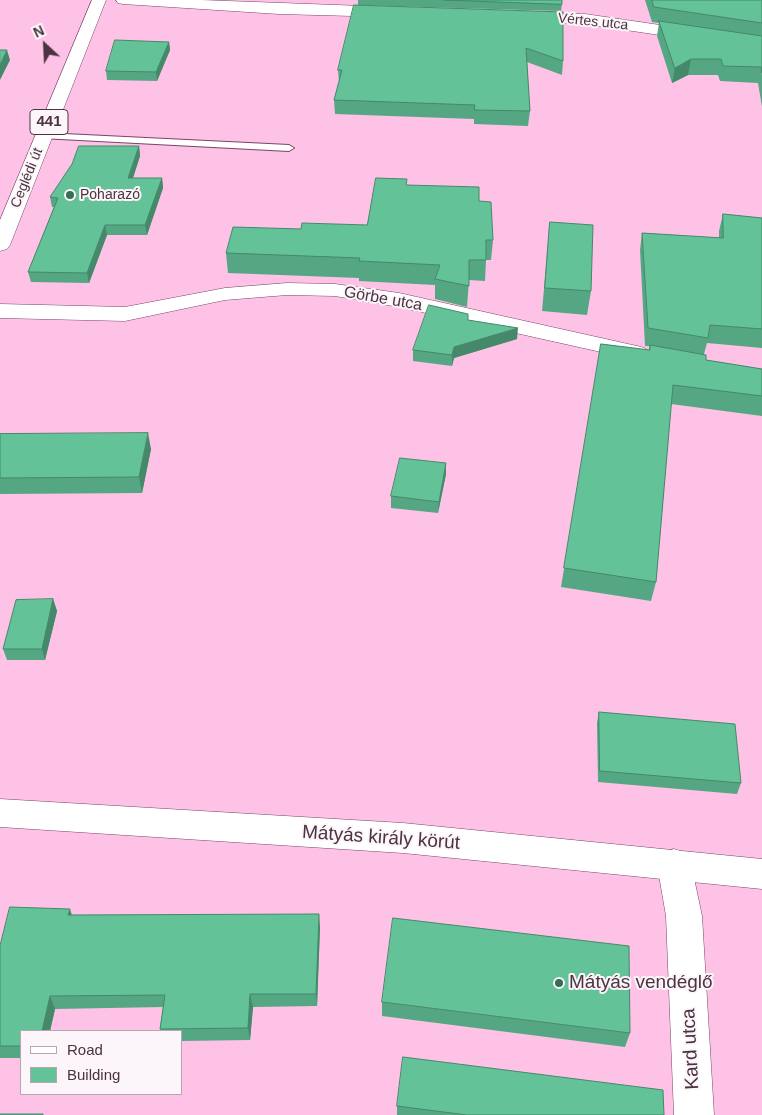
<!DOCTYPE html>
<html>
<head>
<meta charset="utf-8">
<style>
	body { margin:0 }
	#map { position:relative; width:762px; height:1115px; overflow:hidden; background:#fdc2e5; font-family:Arial,sans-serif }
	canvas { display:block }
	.legend { position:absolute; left:20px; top:1030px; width:162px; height:65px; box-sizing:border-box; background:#fcf5f9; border:1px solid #b5a7af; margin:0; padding:6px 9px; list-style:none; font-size:15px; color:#4b3341 }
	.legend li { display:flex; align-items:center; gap:10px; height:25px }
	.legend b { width:25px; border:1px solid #b5a7af }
	.north { position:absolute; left:20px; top:20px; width:50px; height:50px; -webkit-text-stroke:4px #fcf5f9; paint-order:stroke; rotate:335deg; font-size:14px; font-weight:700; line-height:20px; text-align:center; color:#4b3341 }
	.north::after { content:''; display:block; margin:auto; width:18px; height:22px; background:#4b3341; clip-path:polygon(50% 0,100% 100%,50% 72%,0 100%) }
</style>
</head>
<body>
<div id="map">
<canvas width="762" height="1115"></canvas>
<ul class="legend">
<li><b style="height:6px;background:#fff"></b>Road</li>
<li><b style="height:14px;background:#63c298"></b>Building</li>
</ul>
<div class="north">N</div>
</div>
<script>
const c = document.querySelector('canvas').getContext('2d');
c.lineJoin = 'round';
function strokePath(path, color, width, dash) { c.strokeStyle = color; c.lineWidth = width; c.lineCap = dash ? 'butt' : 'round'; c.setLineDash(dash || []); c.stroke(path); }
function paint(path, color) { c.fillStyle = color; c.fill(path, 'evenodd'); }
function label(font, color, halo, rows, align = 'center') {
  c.font = font + ' Arial,sans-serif'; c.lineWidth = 4; c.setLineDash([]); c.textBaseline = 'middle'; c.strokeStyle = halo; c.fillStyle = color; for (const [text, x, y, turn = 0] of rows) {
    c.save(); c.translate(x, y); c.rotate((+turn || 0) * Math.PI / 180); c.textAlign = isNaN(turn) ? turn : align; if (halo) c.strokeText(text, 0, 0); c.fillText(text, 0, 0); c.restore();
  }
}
const service = new Path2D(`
	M 44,133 L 289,145 L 294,148 L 289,151 L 41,138 L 41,134 Z`);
const minor = new Path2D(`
	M 116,0 L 201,0 L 390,7 L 395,9 L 398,12 L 395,15 L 390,17 L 279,14 L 123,4 L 118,3 Z
	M 525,12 L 585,14 L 762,40 L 762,50 L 585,24 L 520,20 L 517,17 L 520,14 Z
	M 287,283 L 335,284 L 399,293 L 637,346 L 645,348 L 648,353 L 645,358 L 637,360 L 399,307 L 335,296 L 287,295 L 225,300 L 125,321 L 0,318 L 0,304 L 125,307 L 225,288 Z
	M 674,849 L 686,853 L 691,864 L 702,916 L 714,1115 L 674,1115 L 666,916 L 657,864 L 662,853 Z`);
const tertiary = new Path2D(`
	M 0,799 L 403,823 L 762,859 L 762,889 L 403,853 L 0,827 Z`);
const primary = new Path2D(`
	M 92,0 L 106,0 L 10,245 L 7,249 L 0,251 L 0,220 Z`);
strokePath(service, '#784665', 2);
strokePath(minor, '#784665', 1);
strokePath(tertiary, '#784665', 1);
strokePath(primary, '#784665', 1);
paint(service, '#fff');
paint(minor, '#fff');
paint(tertiary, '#fff');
paint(primary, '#fff');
paint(new Path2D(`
	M 358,0 L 562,0 L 562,4 L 561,11 L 358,5 Z
	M 645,0 L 762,0 L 762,107 L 758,83 L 720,81 L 718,75 L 688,75 L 672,83 L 657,36 L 659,23 L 652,22 Z
	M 563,12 L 563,61 L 562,75 L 527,62 L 530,111 L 528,126 L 474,124 L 474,119 L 335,114 L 334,100 L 339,82 L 338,70 Z
	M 169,42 L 170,50 L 157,81 L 107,80 L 106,71 Z
	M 139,146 L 140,156 L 133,178 L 162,178 L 163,188 L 147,235 L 107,235 L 89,283 L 31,282 L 28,272 L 54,207 L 52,207 L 50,197 Z
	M 407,185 L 479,201 L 493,240 L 491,260 L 486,260 L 485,281 L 469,280 L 467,307 L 435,299 L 435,285 L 359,281 L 359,278 L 228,273 L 226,253 L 301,229 L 367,225 Z
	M 723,214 L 762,218 L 762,348 L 707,343 L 704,354 L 706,360 L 762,369 L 762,416 L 671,404 L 656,582 L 651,601 L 561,587 L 601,344 L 649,350 L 649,346 L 645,346 L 640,250 L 642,233 L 719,238 L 719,231 Z
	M 550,222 L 591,291 L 587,315 L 542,311 Z
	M 468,320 L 517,339 L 454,358 L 452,366 L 413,361 L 413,350 Z
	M 0,434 L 151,449 L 142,493 L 0,494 Z
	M 446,463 L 446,474 L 438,513 L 391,508 L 391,496 Z
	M 53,599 L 57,611 L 45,660 L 7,660 L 3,649 Z
	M 599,712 L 741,783 L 737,794 L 598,782 L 597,723 Z
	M 72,915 L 320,927 L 317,1006 L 253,1007 L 250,1040 L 181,1041 L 181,1031 L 161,1031 L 160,1029 L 163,1007 L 55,1009 L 50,1031 L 21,1031 L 21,1058 L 0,1058 L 0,946 Z
	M 382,1002 L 630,1033 L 625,1047 L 382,1016 Z
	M 397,1106 L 664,1115 L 397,1115 Z`), '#55a783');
paint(new Path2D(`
	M 169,42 L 170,50 L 157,81 L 156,72 Z
	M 7,50 L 10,60 L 0,80 L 0,65 Z
	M 691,59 L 688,75 L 672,83 L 675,68 Z
	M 139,146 L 140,156 L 130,187 L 128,178 Z
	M 162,178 L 163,188 L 147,235 L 145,225 Z
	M 105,225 L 107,235 L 89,283 L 87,273 Z
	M 518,328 L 517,339 L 454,358 L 452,366 L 452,355 L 454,347 Z
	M 148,433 L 151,449 L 142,493 L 139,477 Z
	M 446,463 L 446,474 L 438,513 L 439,502 Z
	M 53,599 L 57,611 L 45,660 L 42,649 Z
	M 70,909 L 74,922 L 68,915 Z
	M 319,914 L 320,927 L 317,1006 L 316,994 Z
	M 250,994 L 253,1007 L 250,1040 L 248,1028 Z
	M 50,996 L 55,1009 L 50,1031 L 42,1031 Z`), '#45886a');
const building = new Path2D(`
	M 444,0 L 562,0 L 562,4 Z
	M 652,0 L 762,0 L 762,23 L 654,7 Z
	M 354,5 L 563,12 L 563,61 L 526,48 L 530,111 L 474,110 L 475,105 L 334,100 L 342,70 L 338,70 Z
	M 659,21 L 762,36 L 762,73 L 761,67 L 723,66 L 721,59 L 691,59 L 675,68 Z
	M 115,40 L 169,42 L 156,72 L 106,71 Z
	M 0,50 L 7,50 L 0,65 Z
	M 79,146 L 139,146 L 128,178 L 162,178 L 145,225 L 105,225 L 87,273 L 28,272 L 58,198 L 50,197 L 72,164 Z
	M 376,178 L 407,179 L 406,185 L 479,187 L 479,201 L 491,202 L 493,240 L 486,240 L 486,260 L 469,260 L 469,286 L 435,279 L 440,265 L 359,261 L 360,258 L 226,253 L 233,227 L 301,229 L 302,223 L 367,225 Z
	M 723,214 L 762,218 L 762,329 L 710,325 L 708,338 L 648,328 L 642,233 L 723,238 Z
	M 550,222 L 593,225 L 591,291 L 545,288 Z
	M 429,305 L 468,314 L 468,320 L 518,328 L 454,347 L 452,355 L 413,350 Z
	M 601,344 L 650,350 L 650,345 L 706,355 L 706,360 L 762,369 L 762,396 L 673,385 L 656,582 L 564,568 Z
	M 148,433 L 139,477 L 0,478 L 0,434 Z
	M 400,458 L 446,463 L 439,502 L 391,496 Z
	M 53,599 L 42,649 L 3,649 L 16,600 Z
	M 599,712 L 735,724 L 741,783 L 600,771 Z
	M 10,907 L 70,909 L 68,915 L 319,914 L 316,994 L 250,994 L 248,1028 L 160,1029 L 165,995 L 50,996 L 42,1031 L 21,1031 L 21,1046 L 0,1046 L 0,946 Z
	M 393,918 L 629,946 L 630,1033 L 382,1002 Z
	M 403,1057 L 663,1090 L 664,1115 L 467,1115 L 397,1106 Z
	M 0,1114 L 43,1114 L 43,1115 L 0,1115 Z`);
paint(building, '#63c298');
strokePath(building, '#45886a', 1);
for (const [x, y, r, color] of [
	[70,195,5,"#366d55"],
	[559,983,5,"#366d55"]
]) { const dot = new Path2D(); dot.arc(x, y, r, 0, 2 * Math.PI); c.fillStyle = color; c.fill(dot); strokePath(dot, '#fcf5f9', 2); }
label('14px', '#4b3341', '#fcf5f9', [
	["Vértes utca",593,22,6],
	["Ceglédi út",27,178,-68]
]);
label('14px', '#4b3341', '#fcf5f9', [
	["Poharazó",80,195]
], 'left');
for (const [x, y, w] of [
	[49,122,38]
]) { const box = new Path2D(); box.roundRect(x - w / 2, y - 12.5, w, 25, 4); c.fillStyle = '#fcf5f9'; c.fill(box); strokePath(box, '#4b3341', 1); }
label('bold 15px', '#4b3341', null, [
	["441",49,122]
]);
label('16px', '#4b3341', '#fcf5f9', [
	["Görbe utca",383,299,10]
]);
label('19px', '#4b3341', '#fcf5f9', [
	["Mátyás király körút",381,838,4],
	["Kard utca",691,1049,-93]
]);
label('19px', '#4b3341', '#fcf5f9', [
	["Mátyás vendéglő",569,983]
], 'left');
</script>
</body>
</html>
